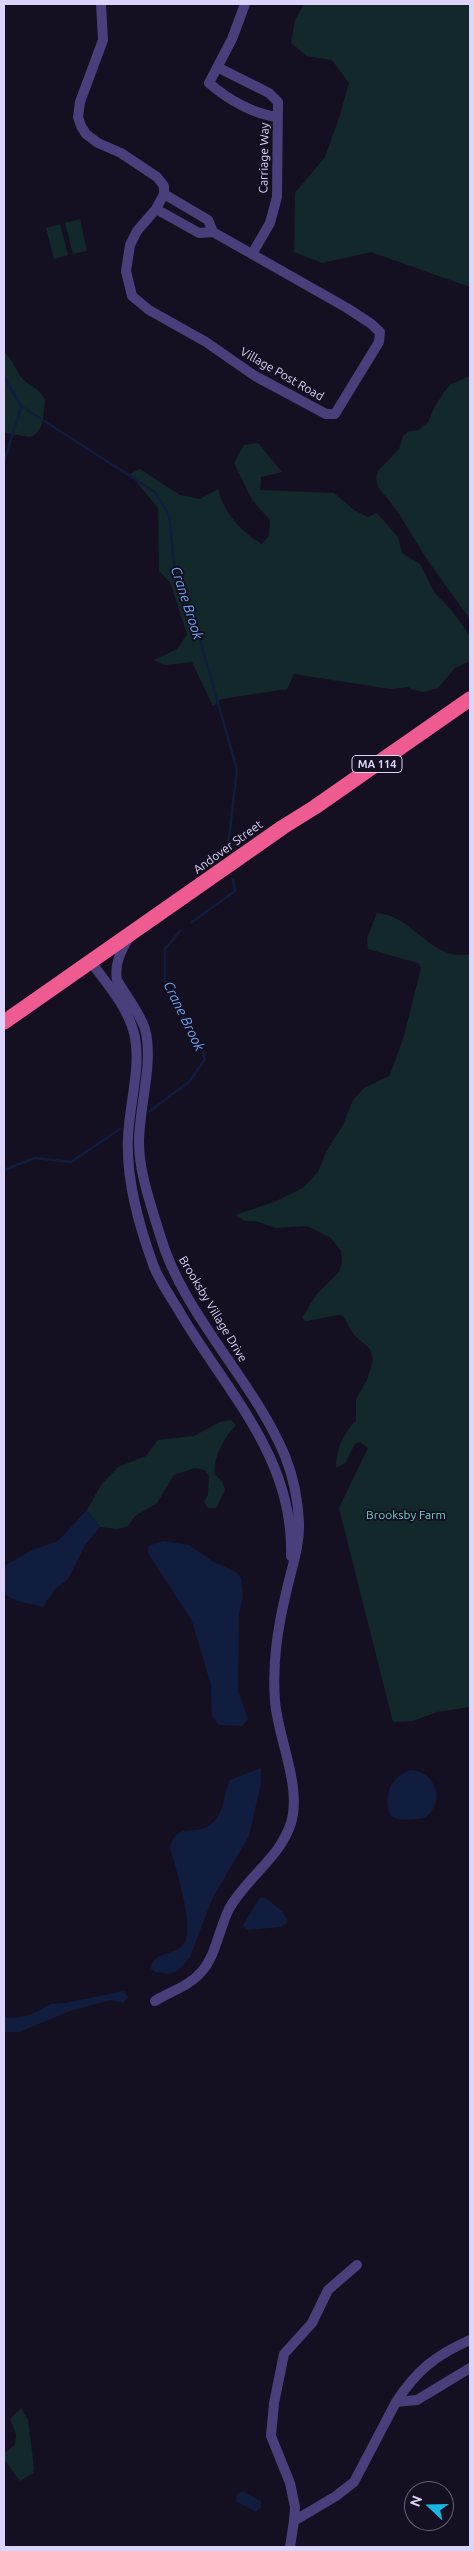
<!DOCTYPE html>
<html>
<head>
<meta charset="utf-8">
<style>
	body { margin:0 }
	#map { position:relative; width:474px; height:2551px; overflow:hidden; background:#151021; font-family:Ubuntu,sans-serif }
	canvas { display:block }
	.frame { position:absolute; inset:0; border:5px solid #ddd4fb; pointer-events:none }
	.north { position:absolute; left:404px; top:2481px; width:50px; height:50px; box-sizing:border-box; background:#151021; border:1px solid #655e78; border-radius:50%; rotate:291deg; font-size:14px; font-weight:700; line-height:20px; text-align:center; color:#ddd4fb }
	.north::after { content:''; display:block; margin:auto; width:18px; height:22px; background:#17b7e3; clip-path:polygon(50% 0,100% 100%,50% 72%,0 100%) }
</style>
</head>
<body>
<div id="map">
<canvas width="474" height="2551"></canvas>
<div class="frame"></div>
<div class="north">N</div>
</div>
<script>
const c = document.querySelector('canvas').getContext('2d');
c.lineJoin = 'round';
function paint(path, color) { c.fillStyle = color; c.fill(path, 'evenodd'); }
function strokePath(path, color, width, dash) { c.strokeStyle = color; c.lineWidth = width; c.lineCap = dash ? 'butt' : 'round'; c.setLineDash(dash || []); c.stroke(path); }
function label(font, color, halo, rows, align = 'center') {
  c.font = font + ' Ubuntu,sans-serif'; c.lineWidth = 4; c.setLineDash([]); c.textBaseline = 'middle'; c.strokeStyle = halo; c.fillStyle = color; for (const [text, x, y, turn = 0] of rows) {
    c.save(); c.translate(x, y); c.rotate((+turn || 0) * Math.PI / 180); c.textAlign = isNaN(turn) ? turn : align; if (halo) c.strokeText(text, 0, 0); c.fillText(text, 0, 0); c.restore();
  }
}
paint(new Path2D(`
	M 304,4 L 470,4 L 470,287 L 371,252 L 322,263 L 294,252 L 295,193 L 325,157 L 339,118 L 349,83 L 332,60 L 307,56 L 291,43 L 295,20 Z
	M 80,219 L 87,251 L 73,254 L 65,223 Z
	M 60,224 L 68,255 L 54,259 L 46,228 Z
	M 4,352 C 13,360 15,369 22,378 C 30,387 39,387 45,400 C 43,414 45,432 30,437 L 4,433 Z
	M 470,376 L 470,619 L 428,561 L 398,512 L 378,487 L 376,478 L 378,471 L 399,449 L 403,436 L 409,431 L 418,430 L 428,422 L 435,406 L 445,391 L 451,384 Z
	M 258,443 L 282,472 L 261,477 L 260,490 L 334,493 L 354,510 L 368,517 L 377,513 L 398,537 L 402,553 L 420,564 L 434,592 L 451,610 L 466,630 L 470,638 L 470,661 L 455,668 L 438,688 L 424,692 L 413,690 L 408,687 L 390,689 L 294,674 L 287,689 L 221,699 L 213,706 L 192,662 L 165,665 L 154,660 L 177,649 L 187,634 L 170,582 L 159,571 L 158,508 L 130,474 L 140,469 L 180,495 L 200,499 L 218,489 C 224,513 241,532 262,544 L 269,536 L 270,520 L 252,500 L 234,463 L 244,445 Z
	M 377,913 C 415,916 430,962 470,954 L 470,1707 L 437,1712 L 413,1721 L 393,1722 L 339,1508 L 368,1448 L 360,1442 L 355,1444 L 345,1463 L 336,1468 C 336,1448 343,1435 356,1420 L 356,1399 L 367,1380 L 373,1360 L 370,1349 L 354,1335 L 343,1316 L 338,1315 L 306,1321 L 302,1318 L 316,1295 L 339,1272 L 342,1262 L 341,1251 L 331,1238 L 307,1226 L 276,1228 L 255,1221 L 245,1221 L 235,1215 L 274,1202 L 303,1188 L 318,1172 L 326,1152 L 343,1125 L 353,1100 L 364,1088 L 389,1076 L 391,1072 L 404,1036 L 421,968 L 418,963 L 368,949 L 367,938 Z
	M 231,1420 L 236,1425 C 224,1439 213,1455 215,1475 L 222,1481 L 225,1490 L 216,1508 L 208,1508 L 204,1502 L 208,1495 L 209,1476 L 204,1470 L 195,1468 L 174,1475 L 157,1503 L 135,1516 L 128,1526 L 117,1529 L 100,1527 L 87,1510 L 101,1485 L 118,1467 L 146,1456 L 158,1440 L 194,1436 L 220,1422 Z
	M 21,2408 L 28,2420 L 34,2468 L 33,2473 L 20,2481 L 4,2459 L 4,2453 L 15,2445 L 16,2434 L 10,2419 Z`), '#13282a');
paint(new Path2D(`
	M 87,1510 L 100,1527 L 85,1545 L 68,1579 L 55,1589 L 43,1607 L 17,1601 L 4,1594 L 4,1566 L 32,1550 L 58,1541 Z
	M 164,1541 L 189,1545 L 212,1561 L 236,1572 L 241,1578 L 243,1597 L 239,1613 L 238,1691 L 248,1719 L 242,1726 L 219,1725 L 212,1716 L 211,1685 L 192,1621 L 148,1553 L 148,1546 Z
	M 261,1768 L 261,1783 L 249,1836 L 212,1899 L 190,1957 L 179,1970 L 169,1974 L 155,1972 L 151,1969 C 152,1950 177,1957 185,1942 C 194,1923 175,1867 170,1847 C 177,1822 193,1835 207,1827 C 226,1816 222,1796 230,1780 Z
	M 410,1770 C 436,1771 447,1803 424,1818 C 415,1819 402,1822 393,1817 C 389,1815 389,1811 388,1807 C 386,1788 394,1777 410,1770 Z
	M 264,1897 L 282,1911 L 288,1922 L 281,1927 L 247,1930 L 243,1925 L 260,1898 Z
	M 124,1991 L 128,1997 L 123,2003 L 110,2000 L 70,2011 L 19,2032 L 4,2032 L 4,2017 L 14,2018 L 30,2015 L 51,2004 L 65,2003 Z
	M 242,2491 L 261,2501 L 261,2507 L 256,2512 L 236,2501 L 237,2495 Z`), '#111d3f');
strokePath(new Path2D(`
	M 4,377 L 21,406 L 155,492 L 169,515 L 175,572 L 197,629 L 237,770 L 228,846
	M 4,462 L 21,407
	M 192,922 L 235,891 L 233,880
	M 150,1111 L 190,1081 L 205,1059 L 200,1044 L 170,994 L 165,981 L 165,949 L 180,931
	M 4,1170 L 35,1158 L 71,1162 L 120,1129`), '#111d3f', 2.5);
strokePath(new Path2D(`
	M 101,4 L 103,40 L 80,102 L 78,117 L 81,126 L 86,134 L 98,143 L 121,153 L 157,177 L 164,186 L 164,194 L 156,209 L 137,231 L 130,245 L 126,271 L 132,296 L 149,310 L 206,342 L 255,376 L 326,414 L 335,414 L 379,342 L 380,332 L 370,323 L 347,308 L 213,232
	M 245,4 L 232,39 L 209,83 C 227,99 255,115 278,117
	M 219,68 L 269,93 L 278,102 L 277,197 L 270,223 L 252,254
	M 156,209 L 199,233 L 213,232 L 208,220 L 164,194
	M 129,937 C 121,951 114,964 117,980 C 126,996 139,1011 145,1029 C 154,1062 139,1107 139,1142 C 139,1173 151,1205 160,1235 C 183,1315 253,1379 285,1456 C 293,1476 298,1501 299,1522 C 300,1545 292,1567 287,1589 C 278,1626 272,1662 275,1701 C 278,1739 302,1786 291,1823 C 280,1858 246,1878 229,1909 C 219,1929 216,1955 202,1971 C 190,1986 171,1991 155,2001
	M 91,962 C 107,984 127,1006 134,1033 C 142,1066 129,1104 128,1138 C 126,1181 139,1226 154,1267 C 161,1284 173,1300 182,1316 C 229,1394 294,1459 291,1556
	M 396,2402 C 417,2370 436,2355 470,2340
	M 294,2521 L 295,2507 L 290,2483 L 271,2436 L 274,2403 L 284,2354 L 312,2323 L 328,2290 L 357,2265
	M 290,2547 L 294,2521 L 336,2496 L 354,2482 L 396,2402 L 417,2400 L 470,2368`), '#493f7b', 10);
strokePath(new Path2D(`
	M 4,1022 L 283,827 L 315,807 L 470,699`), '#ee5b90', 15);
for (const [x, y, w] of [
	[377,764,50]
]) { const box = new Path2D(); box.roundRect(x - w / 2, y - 8.5, w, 17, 4); c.fillStyle = '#151021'; c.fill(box); strokePath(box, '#ddd4fb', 1); }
label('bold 11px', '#ddd4fb', null, [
	["MA 114",377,764]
]);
label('12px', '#ddd4fb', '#151021', [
	["Carriage Way",264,158,-89],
	["Village Post Road",282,374,30],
	["Andover Street",228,847,-36],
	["Brooksby Village Drive",213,1309,59]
]);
label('12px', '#68d3c5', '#151021', [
	["Brooksby Farm",406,1515]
]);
label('italic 14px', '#6da4f0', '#151021', [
	["Crane Brook",187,603,72],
	["Crane Brook",184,1016,64]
]);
</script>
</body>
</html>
